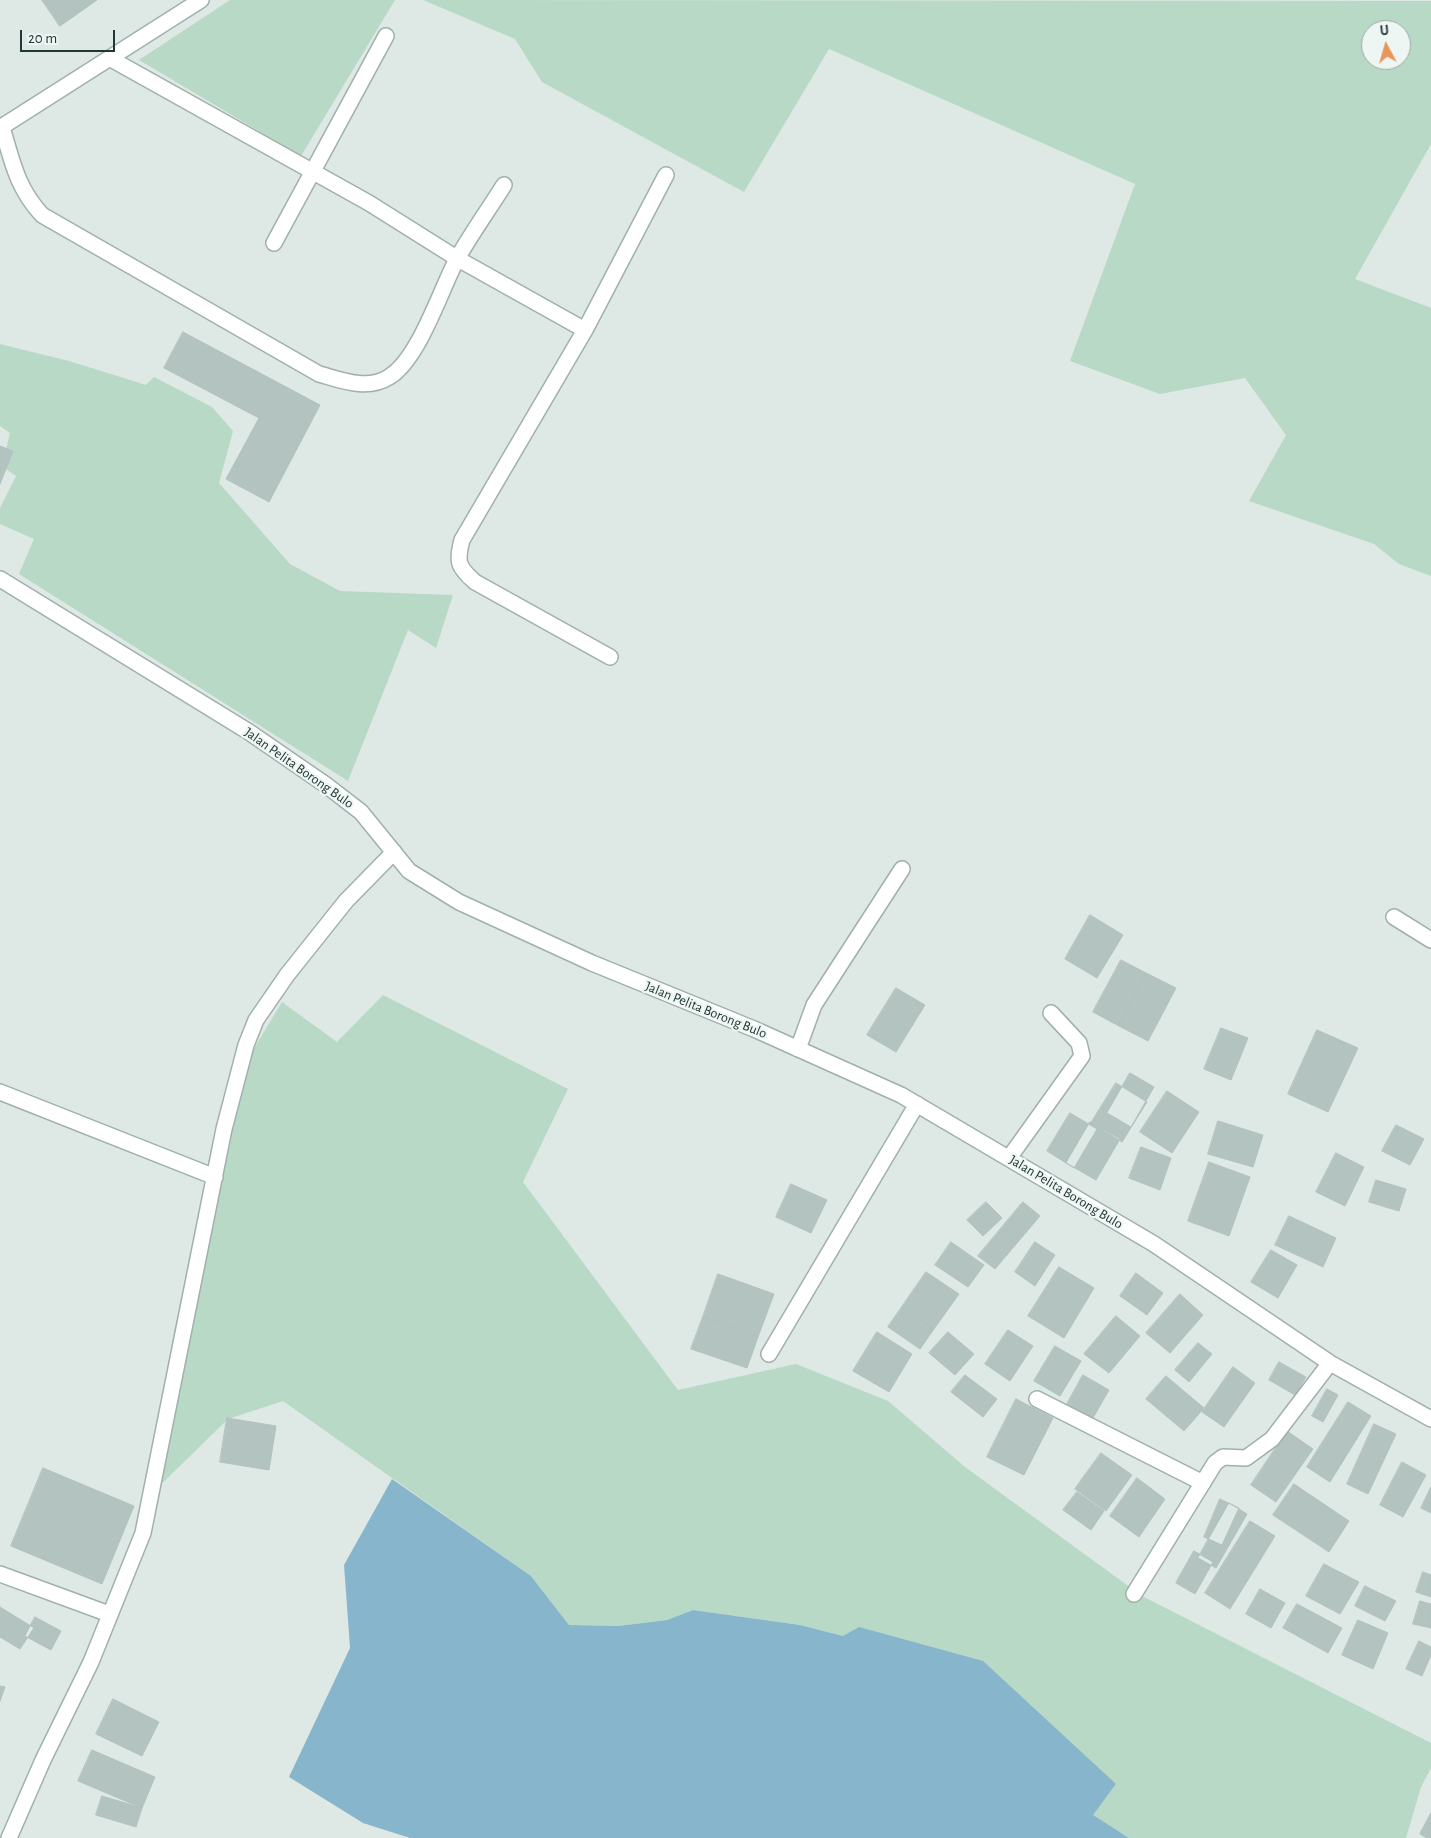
<!DOCTYPE html>
<html>
<head>
<meta charset="utf-8">
<style>
	body { margin:0 }
	#map { position:relative; width:1431px; height:1838px; overflow:hidden; background:#dee9e6; font-family:"Alegreya Sans",sans-serif }
	canvas { display:block }
	.north { position:absolute; left:1361px; top:20px; width:50px; height:50px; box-sizing:border-box; background:#eef6f3; border:1px solid #9caaa7; border-radius:50%; rotate:354deg; font-size:14px; font-weight:700; line-height:20px; text-align:center; color:#203735 }
	.north::after { content:''; display:block; margin:auto; width:18px; height:22px; background:#ea965a; clip-path:polygon(50% 0,100% 100%,50% 72%,0 100%) }
	.scale { position:absolute; left:20px; top:30px; width:95px; height:22px; box-sizing:border-box; border:2px solid #203735; border-top:0; padding-left:6px; font-size:15px; line-height:18px; white-space:nowrap; color:#203735; -webkit-text-stroke:4px #eef6f3; paint-order:stroke }
</style>
</head>
<body>
<div id="map">
<canvas width="1431" height="1838"></canvas>
<div class="north">U</div>
<div class="scale">20 m</div>
</div>
<script>
const c = document.querySelector('canvas').getContext('2d');
c.lineJoin = 'round';
function paint(path, color) { c.fillStyle = color; c.fill(path, 'evenodd'); }
function strokePath(path, color, width, dash) { c.strokeStyle = color; c.lineWidth = width; c.lineCap = dash ? 'butt' : 'round'; c.setLineDash(dash || []); c.stroke(path); }
function label(font, color, halo, rows, align = 'center') {
  c.font = font + ' "Alegreya Sans",sans-serif'; c.lineWidth = 4.5; c.setLineDash([]); c.textBaseline = 'middle'; c.strokeStyle = halo; c.fillStyle = color; for (const [text, x, y, turn = 0] of rows) {
    c.save(); c.translate(x, y); c.rotate((+turn || 0) * Math.PI / 180); c.textAlign = isNaN(turn) ? turn : align; if (halo) c.strokeText(text, 0, 0); c.fillText(text, 0, 0); c.restore();
  }
}
paint(new Path2D(`
	M 230,0 L 395,0 L 301,156 L 139,60 Z
	M 423,0 L 1431,1 L 1431,144 L 1355,279 L 1431,308 L 1431,576 L 1399,564 L 1374,544 L 1249,501 L 1286,435 L 1245,378 L 1160,394 L 1070,361 L 1135,184 L 829,49 L 744,192 L 542,82 L 515,39 ZM 1371,30 L 1401,30 L 1401,60 L 1371,60 Z
	M 0,344 L 69,361 L 146,385 L 154,377 L 212,407 L 233,431 L 219,483 L 290,564 L 340,591 L 453,595 L 436,648 L 408,630 L 348,781 L 19,574 L 34,539 L 0,524 L 0,508 L 16,476 L 2,466 L 10,433 L 0,426 Z
	M 383,995 L 568,1089 L 523,1182 L 678,1390 L 796,1364 L 888,1401 L 965,1467 L 1142,1596 L 1431,1743 L 1431,1768 L 1421,1787 L 1406,1838 L 1129,1838 L 1092,1815 L 1116,1784 L 843,1636 L 800,1625 L 693,1610 L 667,1620 L 618,1626 L 569,1625 L 531,1576 L 283,1401 L 228,1419 L 143,1502 L 175,1327 L 241,1070 L 282,1002 L 337,1042 Z`), '#b7d9c6');
paint(new Path2D(`
	M 392,1479 L 531,1576 L 569,1625 L 618,1626 L 667,1620 L 693,1610 L 800,1625 L 843,1636 L 859,1627 L 983,1661 L 1116,1784 L 1093,1815 L 1129,1838 L 410,1838 L 363,1823 L 289,1777 L 350,1648 L 344,1565 Z`), '#87b6cc');
const building = new Path2D(`
	M 42,0 L 97,0 L 60,26 Z
	M 183,332 L 320,405 L 269,502 L 226,479 L 259,418 L 164,368 Z
	M 0,446 L 13,451 L 0,484 Z
	M 1090,915 L 1123,935 L 1097,978 L 1065,959 Z
	M 1121,960 L 1146,973 L 1119,1026 L 1093,1012 Z
	M 1146,973 L 1176,988 L 1148,1041 L 1119,1026 Z
	M 896,988 L 925,1005 L 896,1052 L 867,1035 Z
	M 1221,1028 L 1248,1038 L 1231,1080 L 1204,1069 Z
	M 1317,1030 L 1358,1048 L 1328,1112 L 1288,1094 Z
	M 1130,1073 L 1154,1087 L 1131,1127 L 1107,1113 Z
	M 1116,1083 L 1147,1102 L 1122,1142 L 1091,1123 Z
	M 1167,1091 L 1199,1112 L 1172,1153 L 1140,1132 Z
	M 1070,1113 L 1097,1129 L 1074,1168 L 1047,1151 Z
	M 1218,1121 L 1263,1135 L 1253,1167 L 1208,1154 Z
	M 1090,1122 L 1120,1139 L 1096,1180 L 1066,1163 Z
	M 1396,1125 L 1424,1139 L 1410,1165 L 1382,1151 Z
	M 1141,1147 L 1171,1158 L 1160,1190 L 1129,1178 Z
	M 1336,1153 L 1364,1167 L 1345,1206 L 1316,1192 Z
	M 1209,1162 L 1250,1177 L 1229,1236 L 1188,1221 Z
	M 1376,1180 L 1406,1189 L 1399,1211 L 1369,1202 Z
	M 791,1184 L 827,1200 L 811,1233 L 776,1217 Z
	M 986,1202 L 1002,1218 L 983,1236 L 967,1220 Z
	M 1023,1202 L 1040,1216 L 995,1269 L 978,1256 Z
	M 1289,1216 L 1336,1238 L 1323,1267 L 1275,1245 Z
	M 951,1242 L 984,1265 L 968,1287 L 935,1265 Z
	M 1035,1242 L 1055,1255 L 1035,1286 L 1015,1272 Z
	M 1271,1250 L 1297,1265 L 1278,1298 L 1251,1282 Z
	M 1059,1267 L 1094,1288 L 1064,1338 L 1028,1316 Z
	M 926,1272 L 959,1294 L 934,1329 L 902,1307 Z
	M 1136,1273 L 1163,1293 L 1147,1315 L 1120,1296 Z
	M 718,1274 L 774,1294 L 758,1337 L 703,1317 Z
	M 1180,1294 L 1203,1315 L 1170,1353 L 1146,1333 Z
	M 902,1307 L 934,1329 L 920,1349 L 888,1327 Z
	M 1116,1316 L 1140,1336 L 1109,1373 L 1084,1354 Z
	M 703,1317 L 758,1337 L 747,1368 L 691,1349 Z
	M 1008,1330 L 1033,1346 L 1010,1381 L 985,1364 Z
	M 877,1332 L 912,1354 L 889,1392 L 853,1371 Z
	M 948,1332 L 974,1354 L 955,1375 L 929,1353 Z
	M 1198,1343 L 1212,1354 L 1189,1382 L 1175,1370 Z
	M 1055,1346 L 1081,1361 L 1060,1396 L 1034,1381 Z
	M 1279,1362 L 1306,1377 L 1295,1395 L 1269,1380 Z
	M 1233,1367 L 1255,1383 L 1224,1427 L 1202,1412 Z
	M 965,1375 L 997,1399 L 983,1417 L 951,1392 Z
	M 1083,1375 L 1109,1390 L 1093,1418 L 1067,1404 Z
	M 1166,1376 L 1204,1408 L 1184,1431 L 1146,1399 Z
	M 1327,1389 L 1338,1395 L 1323,1422 L 1312,1416 Z
	M 1016,1399 L 1053,1418 L 1024,1475 L 987,1457 Z
	M 1348,1402 L 1371,1416 L 1330,1482 L 1307,1467 Z
	M 227,1418 L 276,1426 L 269,1470 L 220,1462 Z
	M 1374,1424 L 1396,1434 L 1368,1494 L 1347,1484 Z
	M 1287,1431 L 1313,1449 L 1276,1502 L 1251,1485 Z
	M 1101,1453 L 1132,1475 L 1106,1511 L 1075,1489 Z
	M 1402,1462 L 1426,1475 L 1403,1517 L 1380,1505 Z
	M 43,1468 L 134,1506 L 102,1584 L 11,1546 Z
	M 1137,1478 L 1165,1499 L 1139,1537 L 1110,1516 Z
	M 1294,1484 L 1349,1521 L 1329,1552 L 1273,1515 Z
	M 1431,1487 L 1431,1513 L 1421,1508 Z
	M 1077,1492 L 1104,1511 L 1091,1530 L 1063,1510 Z
	M 1220,1499 L 1239,1508 L 1222,1545 L 1204,1537 Z
	M 1229,1503 L 1247,1514 L 1216,1568 L 1198,1558 Z
	M 1250,1521 L 1275,1536 L 1230,1609 L 1205,1593 Z
	M 1194,1551 L 1213,1562 L 1195,1594 L 1176,1583 Z
	M 1324,1564 L 1359,1582 L 1340,1614 L 1306,1596 Z
	M 1423,1572 L 1431,1575 L 1431,1597 L 1416,1592 Z
	M 1365,1586 L 1396,1601 L 1385,1621 L 1355,1606 Z
	M 1260,1589 L 1285,1603 L 1271,1628 L 1246,1614 Z
	M 1420,1601 L 1431,1604 L 1431,1628 L 1413,1624 Z
	M 1297,1604 L 1342,1628 L 1328,1653 L 1283,1628 Z
	M 0,1607 L 34,1628 L 20,1649 L 0,1637 Z
	M 35,1617 L 61,1631 L 51,1650 L 25,1636 Z
	M 1358,1620 L 1388,1633 L 1373,1669 L 1342,1655 Z
	M 1419,1641 L 1431,1647 L 1431,1655 L 1422,1676 L 1406,1669 Z
	M 0,1686 L 5,1687 L 0,1701 Z
	M 113,1699 L 159,1722 L 142,1756 L 96,1734 Z
	M 92,1750 L 155,1777 L 142,1808 L 78,1781 Z
	M 102,1796 L 142,1808 L 136,1827 L 96,1815 Z
	M 1431,1813 L 1431,1838 L 1427,1838 L 1420,1834 Z`);
paint(building, '#b3c3bf');
strokePath(building, '#b1c2be', 1);
const minor = new Path2D(`
	M 111,59 L 369,203 L 458,259 L 585,330
	M 2,127 C 12,161 17,188 42,215 L 319,374 C 341,380 367,391 389,377 C 419,359 440,291 457,259 C 471,234 489,209 504,185
	M 0,128 L 201,0
	M 274,243 L 386,36
	M 0,579 L 249,732 L 326,785 L 361,812 L 409,871 L 459,902 L 592,963 L 754,1029 L 901,1095 L 1154,1244 L 1330,1363 L 1431,1419
	M 610,657 L 475,582 C 458,567 456,562 462,540 L 585,330 L 666,175
	M 1394,917 L 1431,940
	M 798,1049 L 814,1005 L 902,869
	M 0,1092 L 215,1177
	M 1009,1158 L 1082,1056 L 1079,1043 L 1051,1013
	M 769,1354 L 917,1104
	M 1037,1399 L 1203,1483
	M 0,1574 L 109,1614
	M 1134,1594 L 1215,1463 L 1223,1457 L 1246,1458 L 1272,1439 L 1330,1363
	M 9,1838 L 43,1760 L 91,1662 L 143,1533 L 224,1129 L 246,1045 L 256,1020 L 287,975 L 346,901 L 394,852`);
strokePath(minor, '#a1b0ad', 18);
strokePath(minor, '#fff', 15);
label('14px', '#203735', '#eef6f3', [
	["Jalan Pelita Borong Bulo",299,768,35],
	["Jalan Pelita Borong Bulo",706,1010,22],
	["Jalan Pelita Borong Bulo",1066,1192,31]
]);
</script>
</body>
</html>
